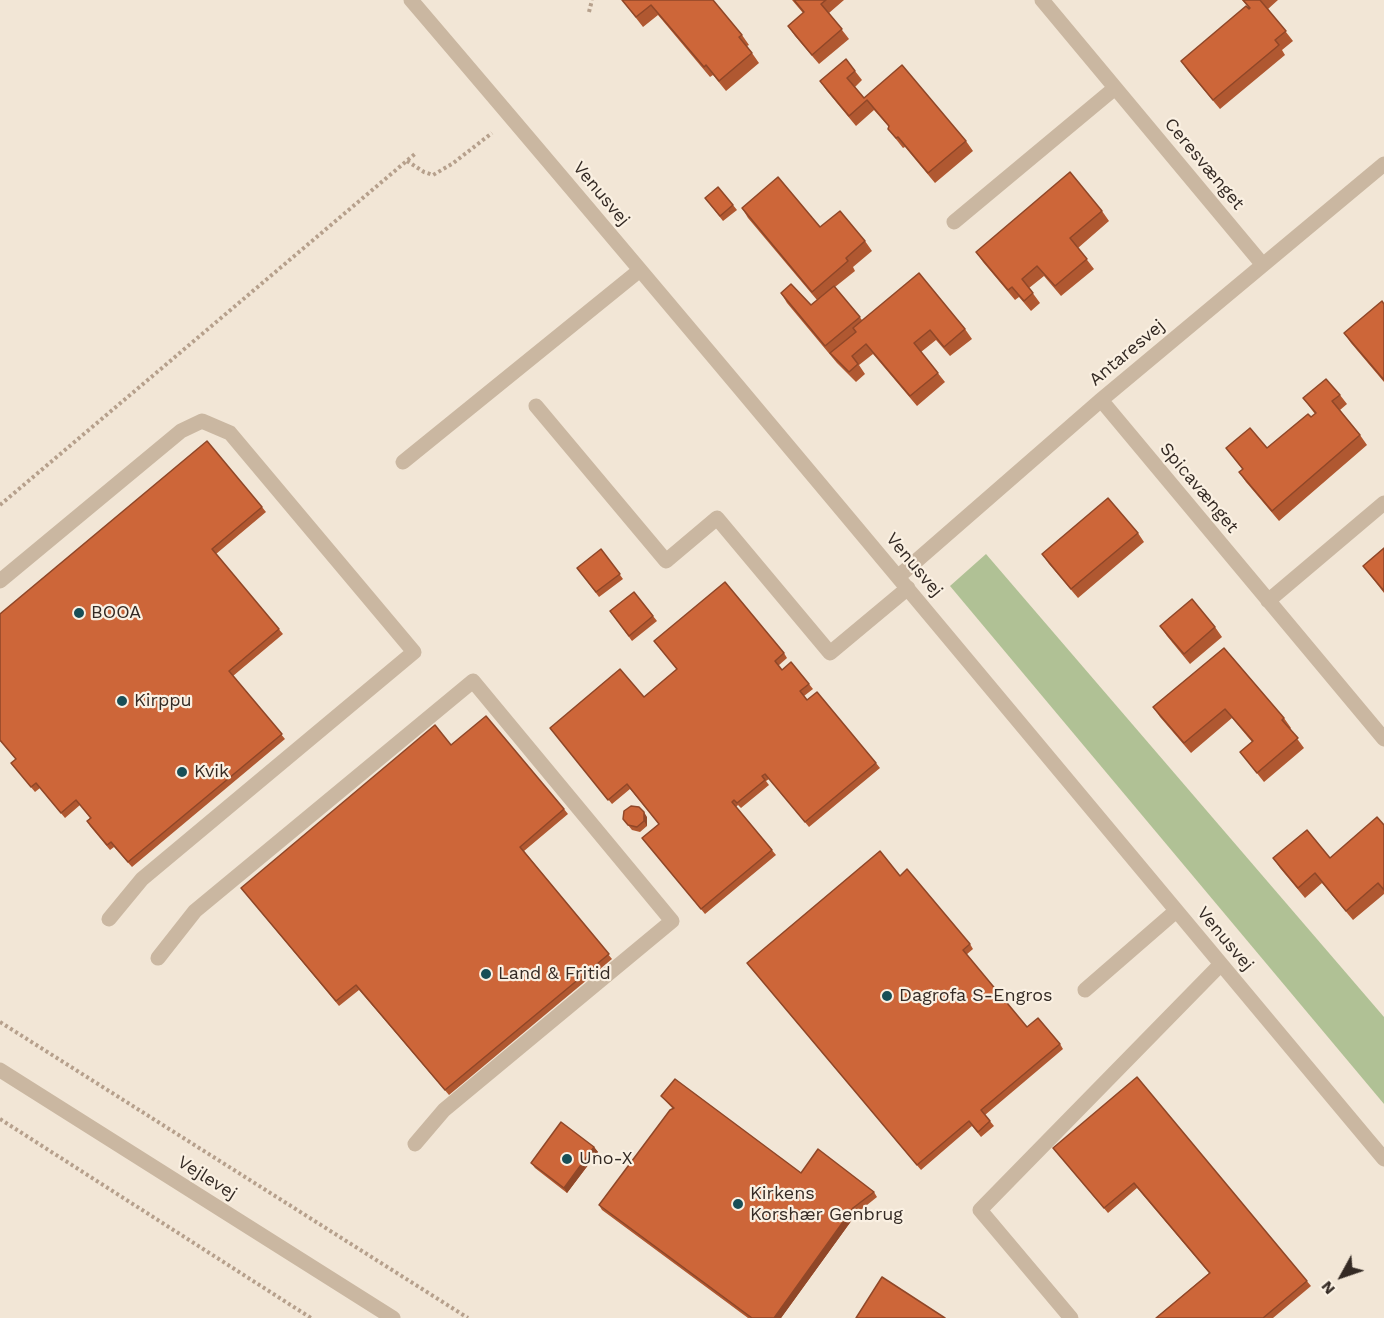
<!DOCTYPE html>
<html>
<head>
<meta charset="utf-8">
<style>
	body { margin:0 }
	#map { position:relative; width:1384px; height:1318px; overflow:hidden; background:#f2e6d6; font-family:"Work Sans",sans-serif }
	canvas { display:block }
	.north { position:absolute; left:1312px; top:1246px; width:60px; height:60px; -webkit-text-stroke:4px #faf0e2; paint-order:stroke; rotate:230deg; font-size:16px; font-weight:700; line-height:24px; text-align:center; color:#342a24 }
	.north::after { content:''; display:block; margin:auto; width:21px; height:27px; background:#342a24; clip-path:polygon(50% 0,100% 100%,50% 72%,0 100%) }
</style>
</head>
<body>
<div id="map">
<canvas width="1384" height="1318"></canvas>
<div class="north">N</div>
</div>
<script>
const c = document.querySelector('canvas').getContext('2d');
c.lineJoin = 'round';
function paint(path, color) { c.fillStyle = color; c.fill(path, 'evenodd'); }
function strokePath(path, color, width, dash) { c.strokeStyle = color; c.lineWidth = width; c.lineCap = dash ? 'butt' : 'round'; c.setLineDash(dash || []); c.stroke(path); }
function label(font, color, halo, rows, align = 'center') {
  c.font = font + ' "Work Sans",sans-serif'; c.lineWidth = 4.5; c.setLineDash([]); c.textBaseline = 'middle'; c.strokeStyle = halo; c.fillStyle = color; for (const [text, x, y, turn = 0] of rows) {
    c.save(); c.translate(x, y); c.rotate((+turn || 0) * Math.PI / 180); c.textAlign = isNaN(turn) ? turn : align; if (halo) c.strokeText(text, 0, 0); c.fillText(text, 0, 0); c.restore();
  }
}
paint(new Path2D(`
	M 986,554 L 1384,1017 L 1384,1104 L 950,586 Z`), '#b0c195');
strokePath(new Path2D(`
	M 589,12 L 592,0
	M 407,161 L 424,172 L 433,175 L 452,164 L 492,133
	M 0,505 L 416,153
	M 0,1022 L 468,1318
	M 0,1119 L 311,1318`), '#b6a08c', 4, [3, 3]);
strokePath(new Path2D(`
	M 411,0 C 739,384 1060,772 1384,1159
	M 1042,0 L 1263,265
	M 954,222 L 1115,88
	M 1101,400 L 1384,739
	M 536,406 L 666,561 L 717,518 L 830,653 L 908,588
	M 403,462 L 640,270
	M 899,576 L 1101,400 L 1384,164
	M 0,581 L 181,431 L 202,421 L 230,433 L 414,652 L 142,879 L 109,919
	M 1268,601 L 1384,503
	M 158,958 L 195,911 L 473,681 L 672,921 L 444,1110 L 415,1144
	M 1085,990 L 1176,911
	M 0,1070 L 393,1318
	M 1071,1318 L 980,1210 L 1221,964`), '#cab7a1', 15);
paint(new Path2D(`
	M 622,0 L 713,0 L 742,35 L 749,45 L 747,46 L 759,63 L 726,91 L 713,75 L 710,77 L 658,15 L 643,27 Z
	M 792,0 L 844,0 L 829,13 L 849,39 L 819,64 L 795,36 L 788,26 L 803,13 Z
	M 1242,0 L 1278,0 L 1268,9 L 1293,41 L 1282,50 L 1285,55 L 1220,109 L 1188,71 L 1181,61 L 1249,8 Z
	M 855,71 L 862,80 L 855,87 L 864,98 L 966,141 L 973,151 L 935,183 L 905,147 L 903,148 L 888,129 L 889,127 L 874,110 L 856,126 L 827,91 L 820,81 Z
	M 705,198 L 733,205 L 737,210 L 723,221 Z
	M 742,208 L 820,227 L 865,241 L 872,251 L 853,267 L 855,271 L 835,287 L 862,320 L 965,329 L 972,339 L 950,356 L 936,340 L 921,352 L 945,382 L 917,406 L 873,354 L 859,365 L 865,374 L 856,382 L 837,363 L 787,303 L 781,293 L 811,305 L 817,300 L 748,218 Z
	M 1102,211 L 1109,221 L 1078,248 L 1094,269 L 1061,296 L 1044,276 L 1029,288 L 1040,303 L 1031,311 L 1019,297 L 1015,300 L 983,262 L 976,252 Z
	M 1384,304 L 1384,382 L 1351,343 L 1344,333 Z
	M 1340,395 L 1347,404 L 1340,410 L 1360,435 L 1367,445 L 1279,521 L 1246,482 L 1239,472 L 1243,470 L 1226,448 L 1267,448 L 1315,414 L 1303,398 Z
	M 262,507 L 266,512 L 216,554 L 283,634 L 233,676 L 285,739 L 132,867 L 114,847 L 110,850 L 90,826 L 87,821 L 90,818 L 80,805 L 65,818 L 40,788 L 35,792 L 11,763 L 16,759 L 0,741 L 0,614 Z
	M 1138,533 L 1144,542 L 1078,598 L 1049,564 L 1042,554 Z
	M 1384,548 L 1384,593 L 1363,566 Z
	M 601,549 L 623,579 L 599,597 L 577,568 Z
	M 634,592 L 657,621 L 632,641 L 610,611 Z
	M 1160,626 L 1215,627 L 1222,637 L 1190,664 L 1167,636 Z
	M 654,641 L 784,653 L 787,658 L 778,666 L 782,670 L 809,684 L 813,689 L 804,696 L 807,700 L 876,763 L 880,768 L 809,827 L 769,779 L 766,781 L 769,785 L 741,808 L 738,805 L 736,807 L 776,855 L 705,914 L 642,838 L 659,824 L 630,789 L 612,804 L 550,728 L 644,697 L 677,669 Z
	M 1224,648 L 1284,718 L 1291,728 L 1290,729 L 1304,748 L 1264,782 L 1240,752 L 1252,742 L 1232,718 L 1191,753 L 1160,717 L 1153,707 Z
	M 451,745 L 564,809 L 568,814 L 524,851 L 612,959 L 449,1095 L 359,990 L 339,1006 L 241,888 Z
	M 647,817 L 647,826 L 640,832 L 632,830 L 623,819 Z
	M 1384,825 L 1384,894 L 1353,920 L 1322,883 L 1305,898 L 1280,868 L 1273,858 L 1330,858 Z
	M 900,876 L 970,944 L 973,949 L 966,955 L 1027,1027 L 1060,1044 L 1063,1049 L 985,1115 L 994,1126 L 981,1137 L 972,1126 L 921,1170 L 747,963 Z
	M 1137,1077 L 1311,1286 L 1273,1318 L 1156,1318 L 1209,1273 L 1137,1188 L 1108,1213 L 1053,1148 Z
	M 661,1096 L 801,1173 L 874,1192 L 877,1197 L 857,1213 L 781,1318 L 748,1318 L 602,1210 L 599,1205 L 673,1109 Z
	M 594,1147 L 598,1152 L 567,1193 L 535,1168 L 531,1163 Z`), '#b05831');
paint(new Path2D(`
	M 644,812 L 647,817 L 647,826 L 644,821 Z
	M 594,1147 L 598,1152 L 567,1193 L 564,1188 Z
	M 853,1208 L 857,1213 L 781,1318 L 774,1318 Z`), '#904728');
const building = new Path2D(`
	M 622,0 L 713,0 L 742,35 L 739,37 L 752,53 L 719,81 L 706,65 L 704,67 L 651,5 L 636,17 Z
	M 794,0 L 826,0 L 821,4 L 842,29 L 812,55 L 788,26 L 804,12 Z
	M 1243,0 L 1260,0 L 1286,31 L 1275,40 L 1279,45 L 1213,100 L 1181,61 L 1246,6 L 1249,9 L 1250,8 Z
	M 846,59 L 855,71 L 847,78 L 864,98 L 902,65 L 966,141 L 928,173 L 898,137 L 896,138 L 888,129 L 889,126 L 867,100 L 849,116 L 820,81 Z
	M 1070,172 L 1102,211 L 1070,238 L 1087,259 L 1055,286 L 1037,266 L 1022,279 L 1033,293 L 1024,301 L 1012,287 L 1008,290 L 976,252 Z
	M 778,177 L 820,227 L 840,211 L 865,241 L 846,258 L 848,261 L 812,292 L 742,208 Z
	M 718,187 L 733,205 L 720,216 L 705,198 Z
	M 919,273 L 965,329 L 944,347 L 930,330 L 914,343 L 938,373 L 910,396 L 866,344 L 852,356 L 858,364 L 849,372 L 830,353 L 856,332 L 853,328 Z
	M 791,284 L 811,305 L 834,286 L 860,317 L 825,346 L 781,293 Z
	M 1382,301 L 1384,304 L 1384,380 L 1344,333 Z
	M 1326,379 L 1340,395 L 1332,401 L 1360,435 L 1272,511 L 1239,472 L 1243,469 L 1226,448 L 1250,428 L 1267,448 L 1308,414 L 1311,417 L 1316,413 L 1303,398 Z
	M 207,441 L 262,507 L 212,549 L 279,629 L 229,671 L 282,734 L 128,862 L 111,842 L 107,845 L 87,821 L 91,818 L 76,800 L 61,813 L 36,783 L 31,787 L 11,763 L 16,759 L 0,740 L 0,614 Z
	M 1108,498 L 1138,533 L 1071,589 L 1042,554 Z
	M 1384,548 L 1384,591 L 1363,566 Z
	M 601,549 L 620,574 L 596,592 L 577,568 Z
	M 725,582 L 784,653 L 775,661 L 782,670 L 791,662 L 809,684 L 800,691 L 807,700 L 817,692 L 876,763 L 805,822 L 765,774 L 762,776 L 765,780 L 737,803 L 734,800 L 732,802 L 772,850 L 701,909 L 642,838 L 659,824 L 627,784 L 608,800 L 550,728 L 620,669 L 644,697 L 677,669 L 654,641 Z
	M 634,592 L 653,616 L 629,636 L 610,611 Z
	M 1192,599 L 1215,627 L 1184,654 L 1160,626 Z
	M 1224,648 L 1284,718 L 1282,720 L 1298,738 L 1257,773 L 1240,752 L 1253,741 L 1225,709 L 1184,743 L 1153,707 Z
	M 486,716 L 564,809 L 520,847 L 609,954 L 445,1090 L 356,985 L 336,1001 L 241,888 L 435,725 L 451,745 Z
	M 631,806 L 639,807 L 644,812 L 644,821 L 637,827 L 628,825 L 623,819 L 624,811 Z
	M 1377,817 L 1384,825 L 1384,890 L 1378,883 L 1346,911 L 1315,873 L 1298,888 L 1273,858 L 1307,830 L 1330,858 Z
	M 880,851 L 900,876 L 907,869 L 970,944 L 963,950 L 1027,1027 L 1038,1018 L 1060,1044 L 981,1110 L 990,1121 L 978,1132 L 969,1121 L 917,1165 L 747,963 Z
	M 1137,1077 L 1307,1281 L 1263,1318 L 1156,1318 L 1210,1273 L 1134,1183 L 1104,1208 L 1053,1148 Z
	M 675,1079 L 801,1173 L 818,1149 L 874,1192 L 853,1208 L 774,1318 L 752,1318 L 599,1205 L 670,1110 L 674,1108 L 661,1096 Z
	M 561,1122 L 594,1147 L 564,1188 L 531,1163 Z
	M 882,1277 L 945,1318 L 856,1318 Z`);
paint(building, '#cd6639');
strokePath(building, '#904728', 1.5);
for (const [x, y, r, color] of [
	[79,613,6,"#184f57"],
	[122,701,6,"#184f57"],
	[182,772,6,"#184f57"],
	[486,974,6,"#184f57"],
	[887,996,6,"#184f57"],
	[567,1159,6,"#184f57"],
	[738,1204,6,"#184f57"]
]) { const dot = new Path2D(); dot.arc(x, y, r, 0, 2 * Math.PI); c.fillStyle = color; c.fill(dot); strokePath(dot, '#faf0e2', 2); }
label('18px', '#342a24', '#faf0e2', [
	["Ceresvænget",1204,164,50],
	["Venusvej",601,194,50],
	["Antaresvej",1127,353,-40],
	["Spicavænget",1199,488,50],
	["Venusvej",914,565,50],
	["Venusvej",1225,939,50],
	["Vejlevej",207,1178,32]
]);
label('18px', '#342a24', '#faf0e2', [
	["BOOA",91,613],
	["Kirppu",134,701],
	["Kvik",194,772],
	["Land & Fritid",498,974],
	["Dagrofa S-Engros",899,996],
	["Uno-X",579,1159],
	["Kirkens",750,1194],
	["Korshær Genbrug",750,1215]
], 'left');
</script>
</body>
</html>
